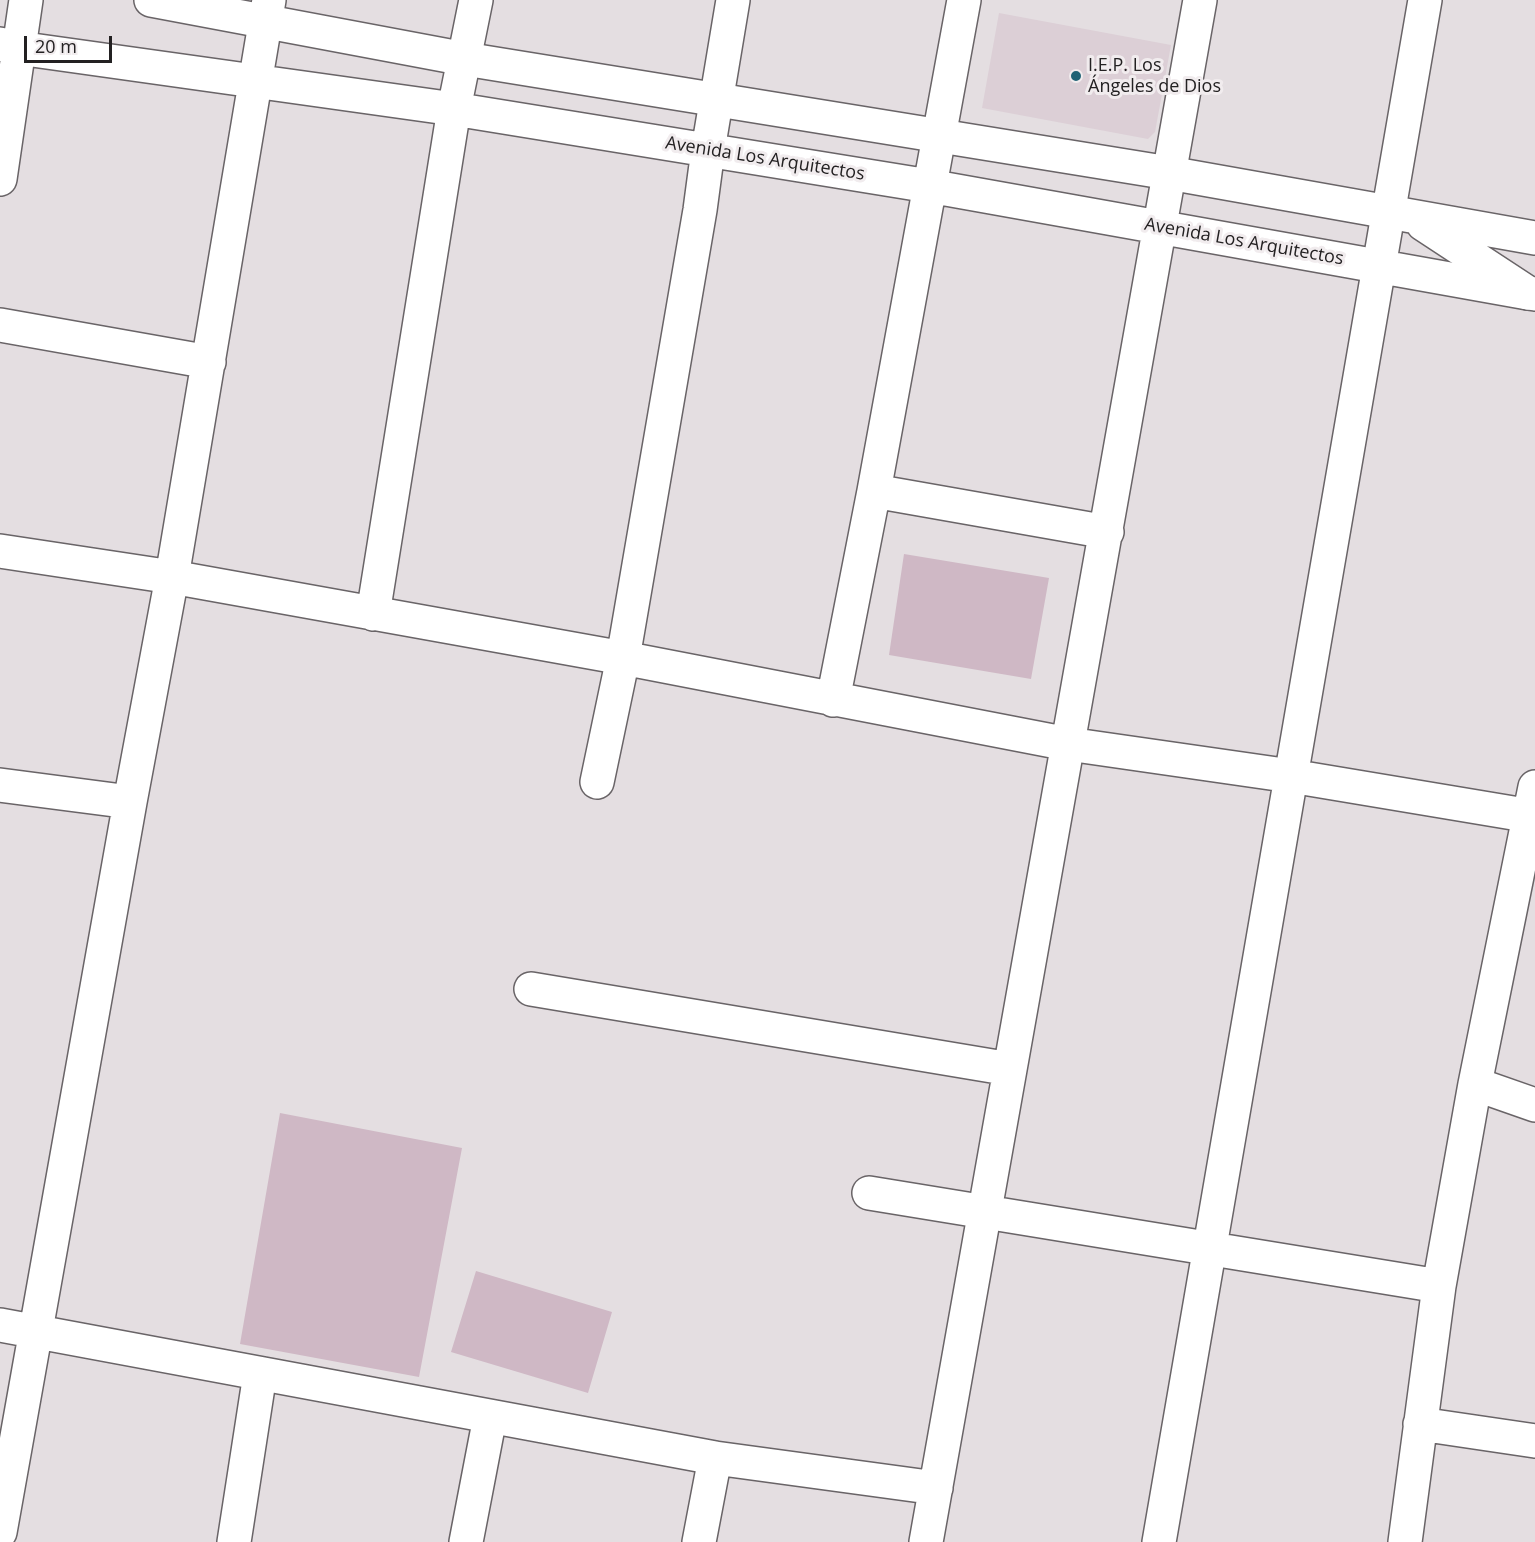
<!DOCTYPE html>
<html>
<head>
<meta charset="utf-8">
<style>
	body { margin:0 }
	#map { position:relative; width:1535px; height:1542px; overflow:hidden; background:#e4dee1; font-family:"Open Sans",sans-serif }
	canvas { display:block }
	.scale { position:absolute; left:24px; top:36px; width:88px; height:27px; box-sizing:border-box; border:3px solid #232122; border-top:0; padding-left:8px; font-size:18px; line-height:21px; white-space:nowrap; color:#232122; -webkit-text-stroke:4px #f1ecee; paint-order:stroke }
</style>
</head>
<body>
<div id="map">
<canvas width="1535" height="1542"></canvas>
<div class="scale">20 m</div>
</div>
<script>
const c = document.querySelector('canvas').getContext('2d');
c.lineJoin = 'round';
function paint(path, color) { c.fillStyle = color; c.fill(path, 'evenodd'); }
function strokePath(path, color, width, dash) { c.strokeStyle = color; c.lineWidth = width; c.lineCap = dash ? 'butt' : 'round'; c.setLineDash(dash || []); c.stroke(path); }
function label(font, color, halo, rows, align = 'center') {
  c.font = font + ' "Open Sans",sans-serif'; c.lineWidth = 6; c.setLineDash([]); c.textBaseline = 'middle'; c.strokeStyle = halo; c.fillStyle = color; for (const [text, x, y, turn = 0] of rows) {
    c.save(); c.translate(x, y); c.rotate((+turn || 0) * Math.PI / 180); c.textAlign = isNaN(turn) ? turn : align; if (halo) c.strokeText(text, 0, 0); c.fillText(text, 0, 0); c.restore();
  }
}
paint(new Path2D(`
	M 999,13 L 1171,45 L 1155,132 L 1148,139 L 982,108 Z`), '#dccfd6');
paint(new Path2D(`
	M 904,554 L 1049,578 L 1031,679 L 889,655 Z
	M 280,1113 L 462,1148 L 419,1377 L 240,1344 Z
	M 476,1271 L 612,1312 L 588,1393 L 451,1352 Z`), '#cfb8c5');
const minor = new Path2D(`
	M 0,44 L 18,48 L 454,109 L 929,186 L 1528,293
	M 0,179 L 26,0
	M 0,325 L 209,362
	M 874,491 L 1107,532
	M 0,551 L 172,577 L 623,658 L 1068,744 L 1291,776 L 1531,816
	M 373,614 L 454,109 L 476,0
	M 833,700 L 874,491 L 964,0
	M 597,782 L 623,658 L 700,210 L 708,150 L 733,0
	M 0,785 L 130,802
	M 531,989 L 1010,1069
	M 1475,1084 L 1535,1105
	M 869,1193 L 1439,1286
	M 0,1325 L 715,1458 L 936,1488
	M 1420,1424 L 1535,1441
	M 0,1532 L 130,802 L 172,577 L 269,0
	M 234,1542 L 260,1374
	M 466,1542 L 490,1417
	M 699,1542 L 715,1458
	M 926,1542 L 1200,0
	M 1159,1542 L 1425,0
	M 1405,1542 L 1439,1286 L 1475,1084 L 1535,787`);
const major = new Path2D(`
	M 151,0 L 465,59 L 1169,173 L 1535,238
	M 1423,224 L 1528,293 L 1535,294`);
strokePath(minor, '#696467', 36);
strokePath(major, '#696467', 36);
strokePath(minor, '#fff', 33);
strokePath(major, '#fff', 33);
for (const [x, y, r, color] of [
	[1076,76,6,"#1f6275"]
]) { const dot = new Path2D(); dot.arc(x, y, r, 0, 2 * Math.PI); c.fillStyle = color; c.fill(dot); strokePath(dot, '#f1ecee', 2); }
label('18px', '#232122', '#f1ecee', [
	["I.E.P. Los",1088,66],
	["Ángeles de Dios",1088,87]
], 'left');
label('18px', '#232122', '#f1ecee', [
	["Avenida Los Arquitectos",765,159,9],
	["Avenida Los Arquitectos",1244,242,10]
]);
</script>
</body>
</html>
